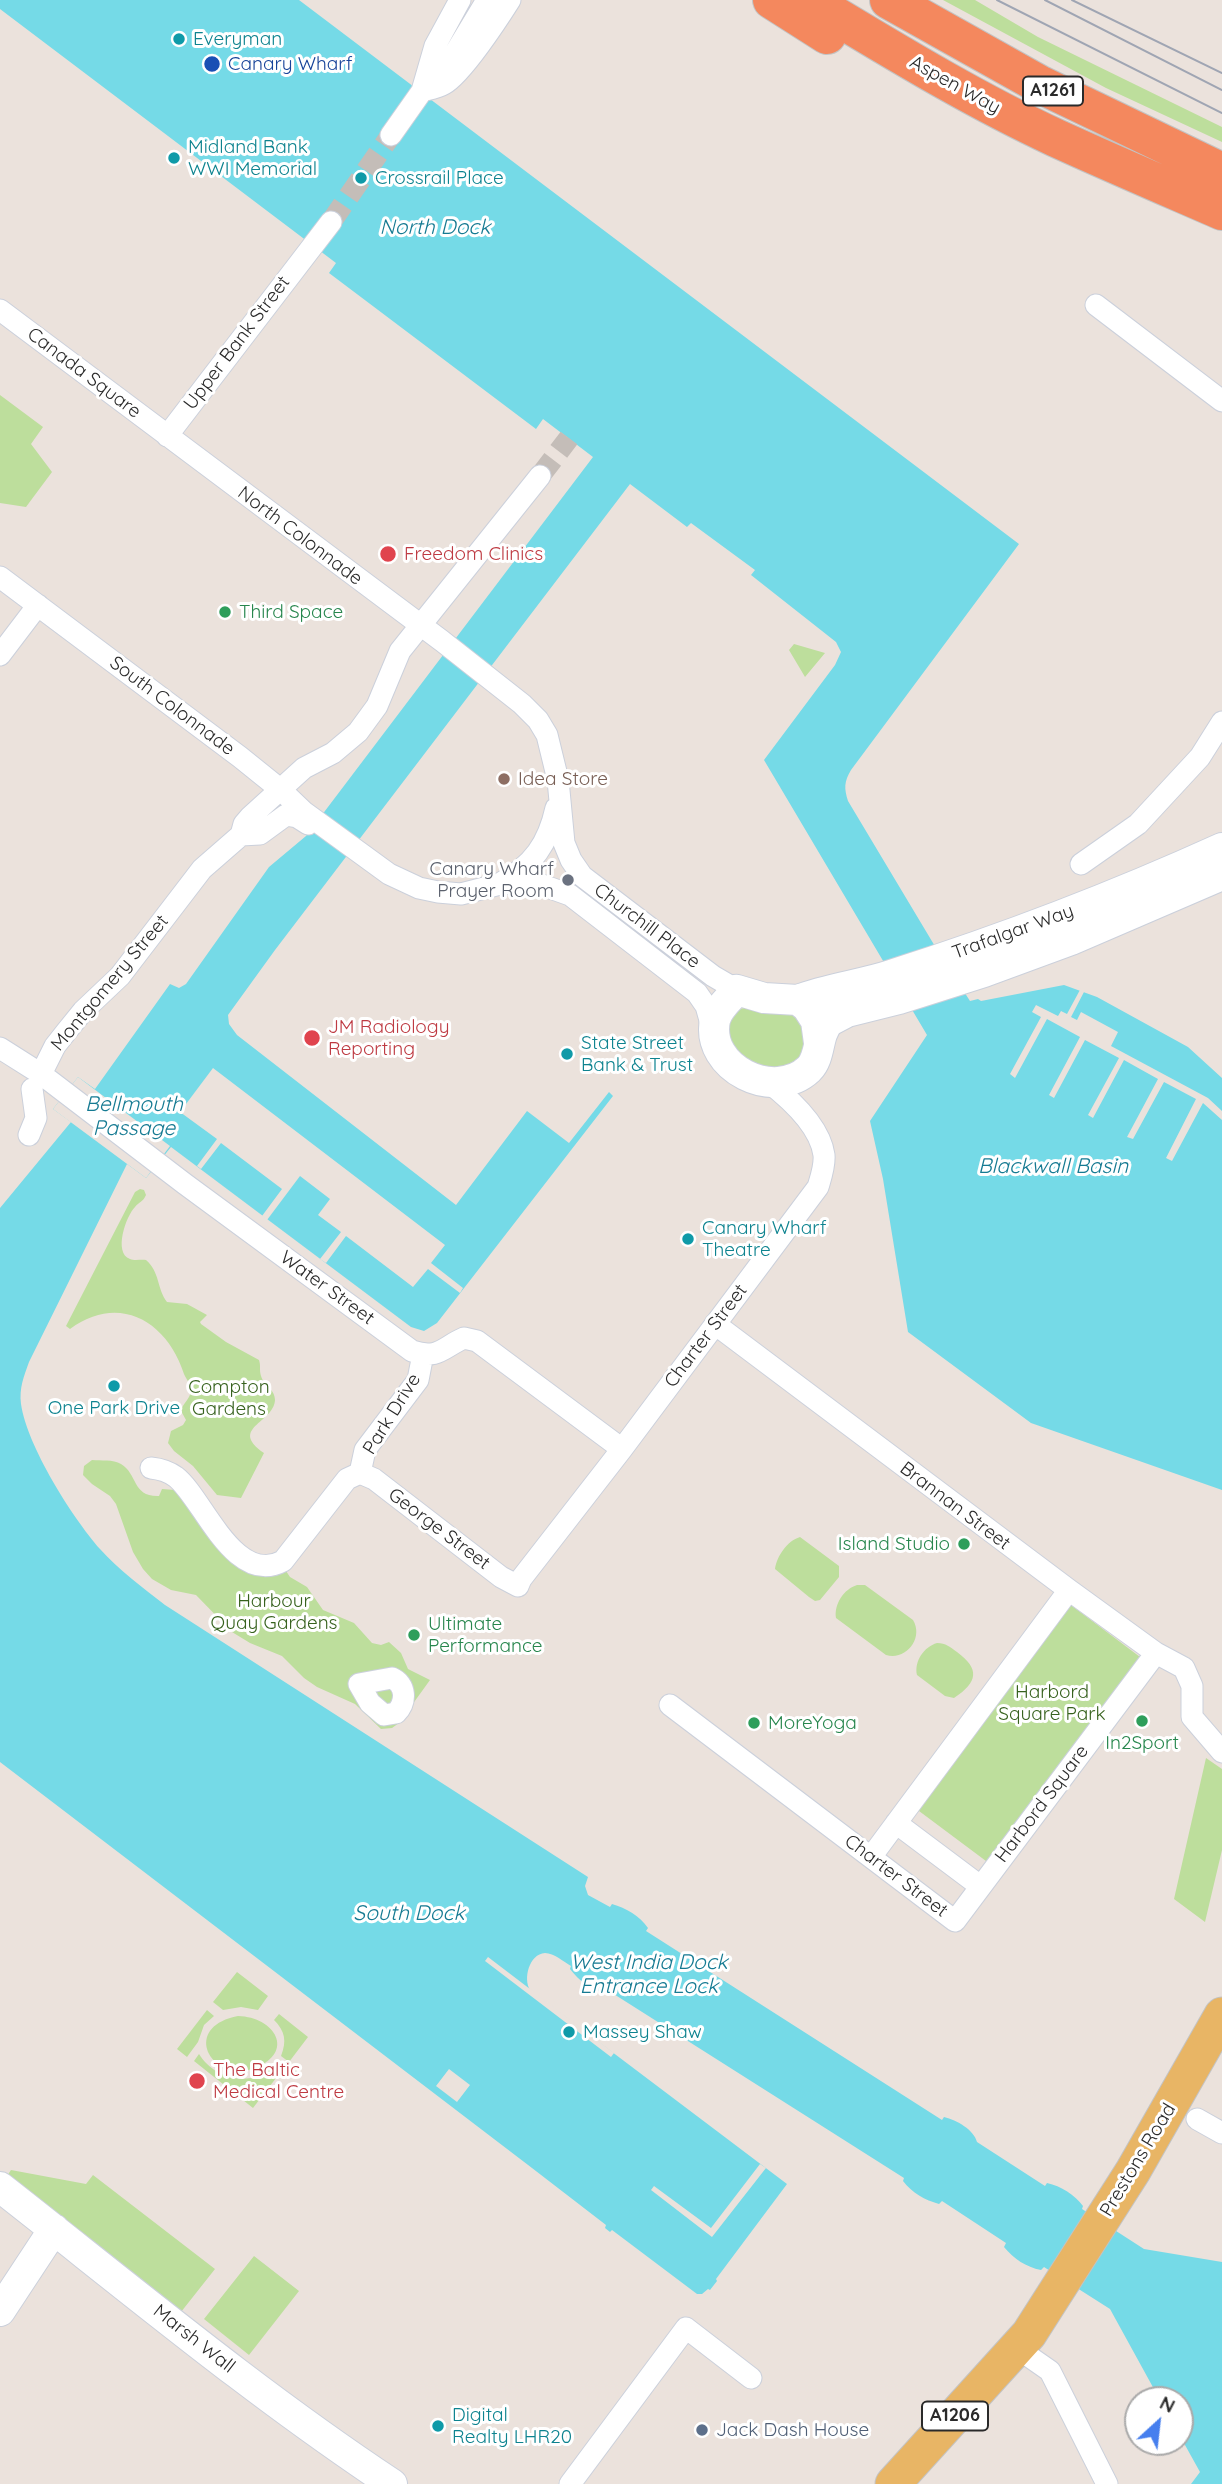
<!DOCTYPE html>
<html>
<head>
<meta charset="utf-8">
<style>
	body { margin:0 }
	#map { position:relative; width:1222px; height:2484px; overflow:hidden; background:#ebe2dc; font-family:Quicksand,sans-serif }
	canvas { display:block }
	.north { position:absolute; left:1124px; top:2386px; width:70px; height:70px; box-sizing:border-box; background:#fff; border:2px solid #aaa; border-radius:50%; rotate:27deg; font-size:19px; font-weight:700; line-height:28px; text-align:center; color:#2a2a2a }
	.north::after { content:''; display:block; margin:auto; width:24px; height:32px; background:#467fee; clip-path:polygon(50% 0,100% 100%,50% 72%,0 100%) }
</style>
</head>
<body>
<div id="map">
<canvas width="1222" height="2484"></canvas>
<div class="north">N</div>
</div>
<script>
const c = document.querySelector('canvas').getContext('2d');
c.lineJoin = 'round';
function paint(path, color) { c.fillStyle = color; c.fill(path, 'evenodd'); }
function strokePath(path, color, width, dash) { c.strokeStyle = color; c.lineWidth = width; c.lineCap = dash ? 'butt' : 'round'; c.setLineDash(dash || []); c.stroke(path); }
function label(font, color, halo, rows, align = 'center') {
  c.font = font + ' Quicksand,sans-serif'; c.lineWidth = 6; c.setLineDash([]); c.textBaseline = 'middle'; c.strokeStyle = halo; c.fillStyle = color; for (const [text, x, y, turn = 0] of rows) {
    c.save(); c.translate(x, y); c.rotate((+turn || 0) * Math.PI / 180); c.textAlign = isNaN(turn) ? turn : align; if (halo) c.strokeText(text, 0, 0); c.fillText(text, 0, 0); c.restore();
  }
}
paint(new Path2D(`
	M 943,0 L 975,0 L 1038,37 L 1222,127 L 1222,142 L 1106,88 Z
	M 0,395 L 43,427 L 31,444 L 52,472 L 26,507 L 0,503 Z
	M 794,644 L 825,653 L 805,677 L 789,650 Z
	M 749,1007 L 795,1014 L 807,1027 L 803,1057 L 783,1071 L 737,1060 L 726,1024 L 735,1010 Z
	M 140,1189 L 144,1190 L 146,1195 C 143,1202 139,1202 135,1207 C 126,1216 113,1253 130,1259 C 135,1261 141,1259 146,1260 C 160,1272 157,1289 167,1302 L 187,1304 L 207,1315 L 200,1322 L 201,1324 L 226,1342 L 259,1360 C 261,1366 259,1370 261,1376 C 264,1386 275,1389 275,1400 C 274,1423 228,1428 264,1453 L 241,1498 L 217,1495 L 193,1466 L 174,1451 L 168,1443 L 171,1431 L 183,1425 L 186,1420 L 181,1411 C 183,1402 192,1398 191,1388 C 190,1383 186,1379 184,1374 C 167,1321 119,1293 70,1329 L 66,1326 L 135,1192 Z
	M 92,1460 C 101,1461 113,1459 121,1464 C 138,1474 132,1497 159,1496 L 162,1489 L 175,1490 L 215,1542 L 284,1568 L 290,1577 L 307,1587 L 323,1610 L 354,1623 L 372,1643 L 381,1645 L 389,1642 L 401,1653 L 408,1669 L 430,1680 L 399,1723 L 392,1728 L 381,1729 L 355,1704 L 317,1687 L 304,1678 L 282,1656 L 250,1643 L 232,1632 L 196,1595 L 171,1590 L 152,1579 L 143,1569 L 133,1552 L 116,1504 L 110,1496 L 92,1484 L 83,1475 L 84,1466 Z
	M 800,1537 L 839,1566 L 839,1577 L 820,1600 L 815,1601 L 809,1597 L 775,1569 C 777,1556 787,1541 800,1537 Z
	M 857,1585 L 865,1585 L 913,1620 C 924,1638 906,1661 886,1655 L 836,1618 C 834,1604 844,1589 857,1585 Z
	M 1067,1602 L 1144,1660 L 990,1864 L 915,1808 Z
	M 937,1643 C 946,1643 950,1647 957,1652 C 980,1669 978,1682 954,1698 L 945,1696 L 917,1675 C 914,1661 924,1647 937,1643 Z
	M 1206,1758 L 1222,1769 L 1222,1850 L 1205,1922 L 1174,1899 Z
	M 237,1972 L 268,1996 L 258,2010 L 241,2007 L 223,2010 L 213,2002 Z
	M 207,2010 L 214,2016 L 204,2025 L 198,2042 L 187,2057 L 177,2049 Z
	M 279,2014 L 308,2037 L 289,2062 L 281,2056 C 287,2041 285,2031 274,2020 Z
	M 238,2016 C 275,2017 296,2052 255,2068 C 211,2084 180,2027 238,2016 Z
	M 199,2054 C 215,2080 253,2089 275,2064 L 283,2069 L 253,2108 L 194,2061 Z
	M 11,2170 L 86,2184 L 93,2175 L 215,2269 L 181,2312 L 7,2176 Z
	M 254,2256 L 299,2291 L 249,2355 L 204,2319 Z`), '#bdde9c');
paint(new Path2D(`
	M 0,0 L 299,0 L 1019,544 L 851,770 C 844,782 844,788 848,801 L 936,948 L 970,1001 L 978,999 L 981,1001 L 1064,985 L 1097,997 L 1188,1047 L 1222,1078 L 1222,1490 L 1031,1423 L 908,1332 L 883,1179 L 870,1121 L 927,1035 L 764,760 L 835,665 L 841,652 L 836,642 L 751,575 L 755,570 L 691,523 L 687,527 L 630,484 L 275,950 L 228,1015 L 229,1024 L 237,1035 L 456,1205 L 527,1111 L 569,1143 L 609,1092 L 613,1096 L 437,1323 L 424,1331 L 411,1327 L 171,1147 L 146,1178 L 127,1164 L 29,1362 C 24,1376 19,1388 21,1404 C 27,1446 72,1517 100,1549 C 119,1570 143,1588 165,1605 L 588,1877 L 585,1886 L 588,1895 L 610,1907 L 612,1904 C 626,1908 640,1916 648,1928 L 646,1931 L 942,2120 L 944,2117 C 957,2120 974,2130 977,2142 L 1045,2186 L 1047,2183 C 1061,2186 1075,2195 1083,2206 L 1082,2209 L 1144,2249 L 1222,2262 L 1222,2484 L 1191,2484 L 1200,2472 L 1180,2436 L 1180,2400 L 1160,2400 L 1110,2309 L 1044,2267 L 1041,2270 C 1026,2267 1014,2259 1004,2247 L 1006,2243 L 942,2201 L 939,2204 C 925,2200 912,2193 903,2181 L 904,2178 L 609,1991 L 607,1994 C 592,1990 579,1981 570,1969 L 571,1966 C 564,1962 554,1953 545,1953 C 529,1954 523,1979 530,1990 L 787,2184 L 716,2279 L 717,2281 L 710,2290 L 708,2289 L 702,2294 L 697,2294 L 612,2230 L 610,2232 L 605,2228 L 606,2225 L 532,2168 L 0,1762 L 0,1208 L 71,1122 L 53,1109 L 78,1077 L 95,1089 L 170,984 L 179,988 L 186,984 L 269,867 L 306,836 L 593,457 L 543,419 L 536,429 L 329,273 L 336,263 L 0,9 Z`), '#75dae7');
paint(new Path2D(`
	M 1081,988 L 1085,990 L 1071,1017 L 1077,1020 L 1081,1012 L 1118,1032 L 1111,1046 L 1208,1098 L 1222,1111 L 1222,1120 L 1203,1103 L 1172,1161 L 1166,1158 L 1196,1099 L 1164,1082 L 1133,1139 L 1127,1137 L 1158,1079 L 1140,1069 L 1124,1060 L 1093,1118 L 1088,1115 L 1119,1058 L 1085,1040 L 1054,1098 L 1049,1095 L 1080,1037 L 1047,1019 L 1015,1078 L 1010,1074 L 1041,1017 L 1032,1012 L 1036,1005 L 1058,1016 L 1061,1011 L 1067,1014 Z
	M 213,1068 L 445,1245 L 431,1263 L 463,1288 L 460,1293 L 428,1269 L 413,1287 L 346,1236 L 326,1263 L 320,1259 L 341,1232 L 318,1215 L 330,1199 L 300,1176 L 267,1220 L 262,1216 L 282,1189 L 221,1143 L 201,1169 L 197,1166 L 217,1139 L 180,1112 Z
	M 78,1077 L 170,1146 L 146,1178 L 53,1109 Z
	M 488,1957 L 614,2053 L 611,2057 L 485,1961 Z
	M 449,2069 L 470,2085 L 457,2102 L 436,2086 Z
	M 760,2164 L 766,2168 L 712,2237 L 651,2190 L 654,2186 L 711,2228 Z`), '#ebe2dc');
strokePath(new Path2D(`
	M 331,222 L 391,135
	M 540,476 L 569,438`), '#c4bdb8', 21, [21, 10]);
const street = new Path2D(`
	M 443,73 L 487,0
	M 422,91 C 430,89 437,88 444,84 C 462,74 498,19 510,0
	M 391,135 L 422,91 L 435,46 L 460,0
	M 1096,305 L 1222,401
	M 0,310 L 442,641 L 522,704 L 538,720 L 547,735 L 558,780 L 564,843 L 571,860 L 582,876 L 713,976 L 737,990
	M 167,436 L 331,222
	M 0,577 L 240,757 L 281,790 L 304,812 L 389,874 L 419,888 L 438,892 L 461,894 L 500,884 L 516,883 L 542,885 L 570,895 L 697,993 L 706,1006 L 713,1031
	M 0,655 L 38,605
	M 241,835 L 260,834 L 286,815 L 297,817 L 308,824 L 310,822
	M 1081,864 L 1138,824 L 1200,757 L 1222,722
	M 501,883 C 533,865 548,844 556,808
	M 0,1048 L 41,1074 L 185,1184 L 412,1351 C 439,1360 443,1347 464,1338 L 477,1341 L 622,1449
	M 41,1074 L 55,1046 L 66,1032 L 83,1011 L 120,976 L 202,869 L 241,835 L 244,824 L 250,817 L 304,768 L 333,753 L 358,732 L 377,706 L 400,651 L 540,476
	M 29,1135 L 36,1118 L 32,1089
	M 715,1324 L 1069,1590 L 1156,1653 L 1184,1668 L 1192,1686 L 1192,1717 L 1222,1752
	M 151,1468 C 161,1469 168,1471 176,1477 C 203,1498 234,1587 283,1561 L 347,1479 L 360,1473
	M 360,1473 L 374,1479 L 501,1577 L 518,1586 L 521,1579 L 622,1449 L 818,1187 C 821,1177 825,1166 824,1155 C 820,1126 790,1099 768,1082
	M 360,1473 L 365,1450 L 418,1380 L 423,1354
	M 392,1678 C 406,1684 407,1702 396,1713 L 384,1715 L 370,1703 L 359,1684 Z
	M 670,1705 L 955,1921 L 1156,1653
	M 896,1823 L 980,1886
	M 871,1857 L 1069,1590
	M 1197,2119 L 1222,2133
	M 1017,2348 L 1050,2371 L 1107,2484
	M 570,2484 L 686,2328 L 751,2378`);
const secondary = new Path2D(`
	M 798,1000 C 828,988 861,985 891,975 C 1004,939 1114,897 1222,848
	M 828,1022 L 847,1012 L 899,999 L 984,972 L 1071,940 L 1222,875
	M 819,1043 L 816,1021 L 807,1007 L 798,1000 L 764,998 L 737,990 C 729,999 718,1008 715,1020 C 705,1068 774,1102 809,1069 C 818,1060 818,1046 822,1034 C 826,1024 832,1015 838,1006
	M 0,2187 C 129,2288 256,2394 392,2484
	M 0,2311 L 54,2229`);
const primary = new Path2D(`
	M 893,2484 L 1029,2334 L 1133,2171 L 1222,2015`);
const highway = new Path2D(`
	M 772,0 L 827,35
	M 809,0 C 889,48 970,98 1056,138 C 1111,163 1167,187 1222,211
	M 889,0 L 1039,84 L 1222,172`);
strokePath(street, '#cbd0db', 23);
strokePath(secondary, '#cbd0db', 32);
strokePath(primary, '#c3c3c3', 37);
strokePath(highway, '#c3c3c3', 40);
strokePath(street, '#fff', 21);
strokePath(secondary, '#fff', 30);
strokePath(primary, '#e8b565', 35);
strokePath(highway, '#f4885e', 38);
strokePath(new Path2D(`
	M 997,0 L 1222,113
	M 1045,0 L 1222,90
	M 1072,0 L 1222,73`), '#9fa5b3', 2);
for (const [x, y, r, color] of [
	[179,39,7,"#0f9aa8"],
	[212,64,9,"#1a4fb4"],
	[174,158,7,"#0f9aa8"],
	[361,178,7,"#0f9aa8"],
	[388,554,9,"#e0444e"],
	[225,612,7,"#2e9e5b"],
	[504,779,7,"#8d6e63"],
	[568,880,7,"#6b7280"],
	[312,1038,9,"#e0444e"],
	[567,1054,7,"#0f9aa8"],
	[688,1239,7,"#0f9aa8"],
	[114,1386,7,"#0f9aa8"],
	[964,1544,7,"#2e9e5b"],
	[414,1635,7,"#2e9e5b"],
	[1142,1721,7,"#2e9e5b"],
	[754,1723,7,"#2e9e5b"],
	[569,2032,7,"#0f9aa8"],
	[197,2081,9,"#e0444e"],
	[438,2426,7,"#0f9aa8"],
	[702,2430,7,"#5c6f8a"]
]) { const dot = new Path2D(); dot.arc(x, y, r, 0, 2 * Math.PI); c.fillStyle = color; c.fill(dot); strokePath(dot, '#fff', 2.5); }
for (const [x, y, w] of [
	[1053,91,60],
	[955,2416,66]
]) { const box = new Path2D(); box.roundRect(x - w / 2, y - 14.5, w, 29, 5); c.fillStyle = '#fff'; c.fill(box); strokePath(box, '#2a2a2a', 2); }
label('bold 18px', '#2a2a2a', null, [
	["A1261",1053,91],
	["A1206",955,2416]
]);
label('19px', '#0d838f', '#fff', [
	["Everyman",193,39],
	["Midland Bank",188,147],
	["WWI Memorial",188,169],
	["Crossrail Place",375,178],
	["State Street",581,1043],
	["Bank & Trust",581,1065],
	["Canary Wharf",702,1228],
	["Theatre",702,1250],
	["One Park Drive",114,1408,"center"],
	["Massey Shaw",583,2032],
	["Digital",452,2415],
	["Realty LHR20",452,2437]
], 'left');
label('19px', '#164399', '#fff', [
	["Canary Wharf",228,64]
], 'left');
label('19px', '#2a2a2a', '#fff', [
	["Aspen Way",955,85,29],
	["Upper Bank Street",237,343,-53],
	["Canada Square",84,373,37],
	["North Colonnade",300,536,37],
	["South Colonnade",172,706,37],
	["Churchill Place",647,926,37],
	["Trafalgar Way",1013,932,-20],
	["Montgomery Street",110,983,-50],
	["Water Street",327,1288,36],
	["Charter Street",706,1336,-53],
	["Park Drive",392,1414,-58],
	["Brannan Street",955,1506,37],
	["George Street",439,1529,37],
	["Harbord Square",1042,1804,-53],
	["Charter Street",896,1876,37],
	["Prestons Road",1138,2160,-59],
	["Marsh Wall",194,2339,38]
]);
label('19px', '#be3a42', '#fff', [
	["Freedom Clinics",404,554],
	["JM Radiology",328,1027],
	["Reporting",328,1049],
	["The Baltic",213,2070],
	["Medical Centre",213,2092]
], 'left');
label('19px', '#27864d', '#fff', [
	["Third Space",239,612],
	["Island Studio",950,1544,"right"],
	["Ultimate",428,1624],
	["Performance",428,1646],
	["MoreYoga",768,1723],
	["In2Sport",1142,1743,"center"]
], 'left');
label('19px', '#785e54', '#fff', [
	["Idea Store",518,779]
], 'left');
label('19px', '#5b616d', '#fff', [
	["Canary Wharf",554,869],
	["Prayer Room",554,891]
], 'right');
label('19px', '#37621e', '#fff', [
	["Compton",229,1387],
	["Gardens",229,1409],
	["Harbour",274,1601],
	["Quay Gardens",274,1623],
	["Harbord",1052,1692],
	["Square Park",1052,1714]
]);
label('19px', '#4e5e75', '#fff', [
	["Jack Dash House",716,2430]
], 'left');
label('italic 21px', '#157a92', '#fff', [
	["North Dock",435,228],
	["Bellmouth",134,1105],
	["Passage",134,1129],
	["Blackwall Basin",1053,1167],
	["South Dock",409,1914],
	["West India Dock",649,1963],
	["Entrance Lock",649,1987]
]);
</script>
</body>
</html>
